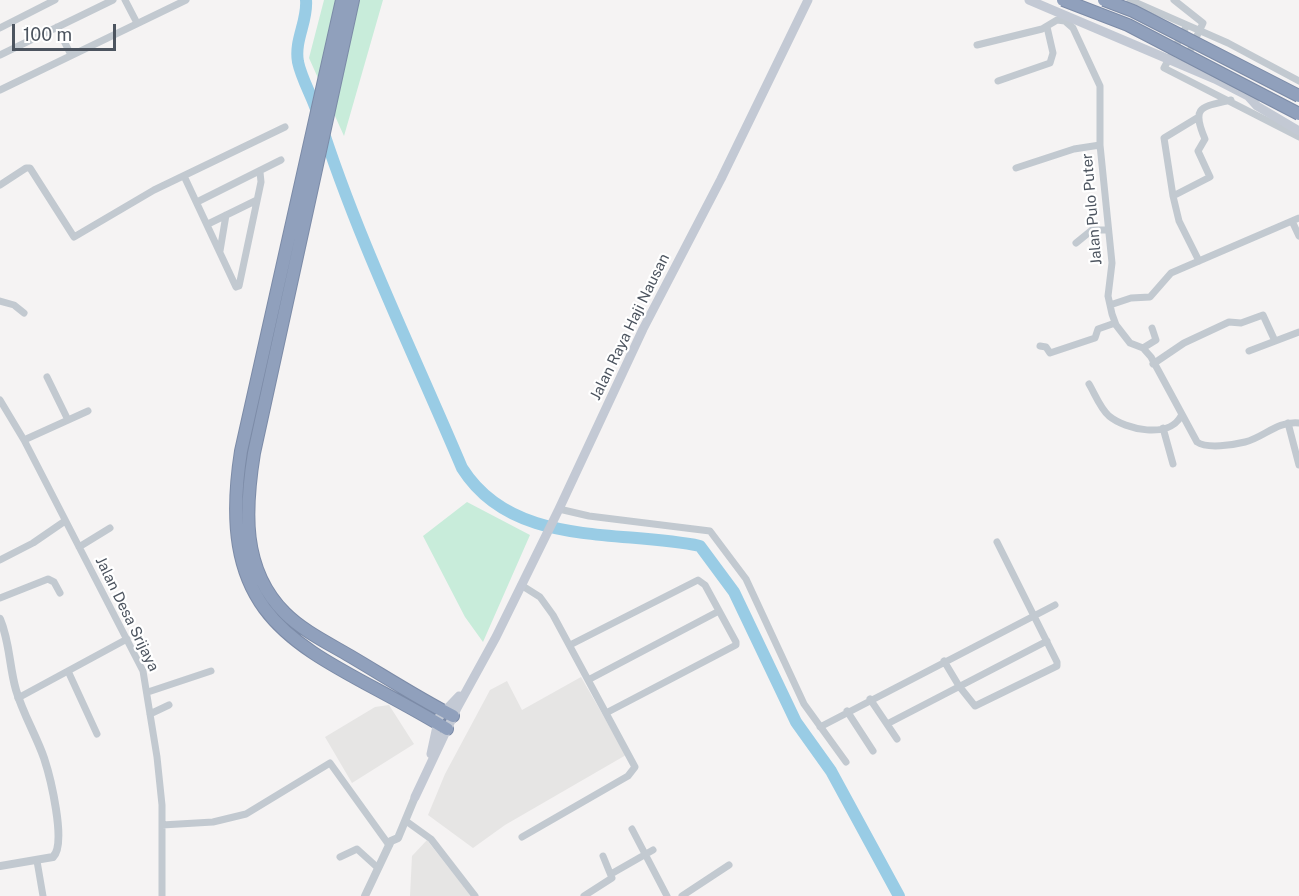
<!DOCTYPE html>
<html>
<head>
<meta charset="utf-8">
<style>
	body { margin:0 }
	#map { position:relative; width:1299px; height:896px; overflow:hidden; background:#f5f3f3; font-family:"Public Sans",sans-serif }
	canvas { display:block }
	.scale { position:absolute; left:12px; top:24px; width:104px; height:27px; box-sizing:border-box; border:3px solid #4c545f; border-top:0; padding-left:8px; font-size:18px; line-height:21px; white-space:nowrap; color:#4c545f; -webkit-text-stroke:4px #fff; paint-order:stroke }
</style>
</head>
<body>
<div id="map">
<canvas width="1299" height="896"></canvas>
<div class="scale">100 m</div>
</div>
<script>
const c = document.querySelector('canvas').getContext('2d');
c.lineJoin = 'round';
function paint(path, color) { c.fillStyle = color; c.fill(path, 'evenodd'); }
function strokePath(path, color, width, dash) { c.strokeStyle = color; c.lineWidth = width; c.lineCap = dash ? 'butt' : 'round'; c.setLineDash(dash || []); c.stroke(path); }
function label(font, color, halo, rows, align = 'center') {
  c.font = font + ' "Public Sans",sans-serif'; c.lineWidth = 4.5; c.setLineDash([]); c.textBaseline = 'middle'; c.strokeStyle = halo; c.fillStyle = color; for (const [text, x, y, turn = 0] of rows) {
    c.save(); c.translate(x, y); c.rotate((+turn || 0) * Math.PI / 180); c.textAlign = isNaN(turn) ? turn : align; if (halo) c.strokeText(text, 0, 0); c.fillText(text, 0, 0); c.restore();
  }
}
paint(new Path2D(`
	M 581,677 L 626,755 L 505,825 L 473,848 L 428,815 L 445,774 L 490,690 L 507,681 L 522,710 Z
	M 389,705 L 414,744 L 352,783 L 325,737 L 375,707 Z
	M 427,840 L 471,896 L 410,896 L 412,856 Z`), '#e6e5e4');
paint(new Path2D(`
	M 324,0 L 383,0 L 344,136 L 309,58 Z
	M 467,502 L 530,535 L 483,642 L 465,617 L 423,536 Z`), '#c8ecda');
strokePath(new Path2D(`
	M 306,0 C 308,21 294,40 298,62 C 302,81 314,99 319,118 C 357,238 413,352 462,468 C 513,549 620,529 700,546 L 734,592 L 796,722 L 831,771 L 899,896`), '#99cce5', 12);
const motorway = new Path2D(`
	M 342,0 L 241,451 C 212,638 315,648 447,729
	M 353,0 L 254,453 C 245,509 241,569 285,613 C 303,631 328,643 350,656 C 384,676 418,698 453,716`);
strokePath(motorway, '#7c8ba7', 14);
strokePath(new Path2D(`
	M 125,0 L 137,23
	M 1130,0 L 1228,43 L 1299,81
	M 1174,0 L 1203,23 L 1187,57
	M 1187,25 L 1164,68 L 1299,137
	M 57,27 L 71,55
	M 0,28 L 55,0
	M 977,45 L 1042,29 L 1057,20 L 1065,21 L 1073,28 L 1100,86 L 1100,145 L 1112,263 L 1108,296 L 1112,314 L 1116,325 L 1130,343 L 1143,348 L 1151,357 L 1197,442 C 1207,449 1233,445 1245,442 C 1265,437 1276,421 1299,423
	M 0,55 L 113,0
	M 998,81 L 1050,63 L 1053,53 L 1047,27
	M 0,90 L 186,0
	M 1016,168 L 1074,149 L 1100,145
	M 184,176 L 236,287
	M 0,185 L 26,168 L 30,168 L 74,237 L 154,190 L 285,127
	M 1173,196 L 1164,138 L 1197,118
	M 197,202 L 281,160
	M 1292,221 L 1299,236
	M 208,224 L 257,200
	M 1076,243 L 1092,230 L 1107,230
	M 220,251 L 226,215
	M 1199,261 L 1179,221 L 1173,196 L 1210,177 L 1198,151 L 1205,139 C 1191,106 1201,107 1231,100
	M 236,287 L 239,286 L 261,182 L 260,172
	M 0,301 L 14,305 L 24,313
	M 1110,305 L 1131,298 L 1150,297 L 1171,273 L 1299,218
	M 1040,346 L 1046,347 L 1050,353 L 1095,338 L 1098,329 L 1115,323
	M 1143,348 L 1156,340 L 1152,328
	M 1249,351 L 1299,332
	M 1153,364 L 1184,343 L 1229,322 L 1241,323 L 1263,315 L 1275,341
	M 47,377 L 68,420
	M 1089,384 C 1095,394 1100,408 1109,416 C 1126,430 1169,439 1181,416
	M 0,400 L 24,440 L 143,671 L 157,757 L 162,805 L 162,896
	M 1288,423 L 1299,465
	M 1163,428 L 1173,464
	M 24,440 L 88,411
	M 559,509 L 589,516 L 710,531 L 746,579 L 804,704 L 846,762
	M 79,547 L 110,528
	M 0,560 L 33,543 L 65,521
	M 521,585 L 540,597 L 553,615 L 635,767 L 628,776 L 522,837
	M 0,598 L 48,579 L 54,582 L 60,593
	M 570,645 L 698,580 L 705,585 L 736,642 L 736,645 L 606,713
	M 944,661 L 959,686 L 975,706 L 1057,666 L 1057,662 L 997,542
	M 68,671 L 97,734
	M 588,680 L 719,611
	M 148,692 L 211,671
	M 18,698 L 127,639
	M 870,699 L 897,739
	M 847,711 L 873,751
	M 150,714 L 169,705
	M 887,724 L 1047,641
	M 820,727 L 1055,605
	M 406,821 L 431,839 L 475,896
	M 162,825 L 213,822 L 246,814 L 330,763 L 389,845
	M 632,829 L 667,896
	M 340,857 L 357,849 L 378,868
	M 37,861 L 43,896
	M 611,874 L 653,850
	M 584,896 L 612,878 L 603,856
	M 682,896 L 729,865`), '#c2c9d0', 7);
strokePath(new Path2D(`
	M 0,619 C 10,642 9,666 16,690 C 23,714 36,735 44,758 C 50,776 67,844 53,857 L 0,866
	M 365,896 L 391,841 L 398,838 L 415,797`), '#c2c9d0', 8);
strokePath(new Path2D(`
	M 1029,0 L 1215,79 L 1248,96 L 1257,106 L 1299,131
	M 431,754 L 439,717 L 459,696
	M 415,797 L 457,708 L 496,637 L 559,509 L 643,329 L 721,179 L 808,0`), '#c3c9d4', 9);
strokePath(motorway, '#90a0bc', 12);
const motorwayBridge = new Path2D(`
	M 1063,0 L 1128,25 L 1299,114
	M 1104,0 L 1133,11 L 1299,96`);
strokePath(motorwayBridge, '#7c8ba7', 14, []);
strokePath(motorwayBridge, '#90a0bc', 12);
label('15px', '#4c545f', '#fff', [
	["Jalan Pulo Puter",1092,209,-95],
	["Jalan Raya Haji Nausan",630,327,-64],
	["Jalan Desa Srijaya",127,614,64]
]);
</script>
</body>
</html>
